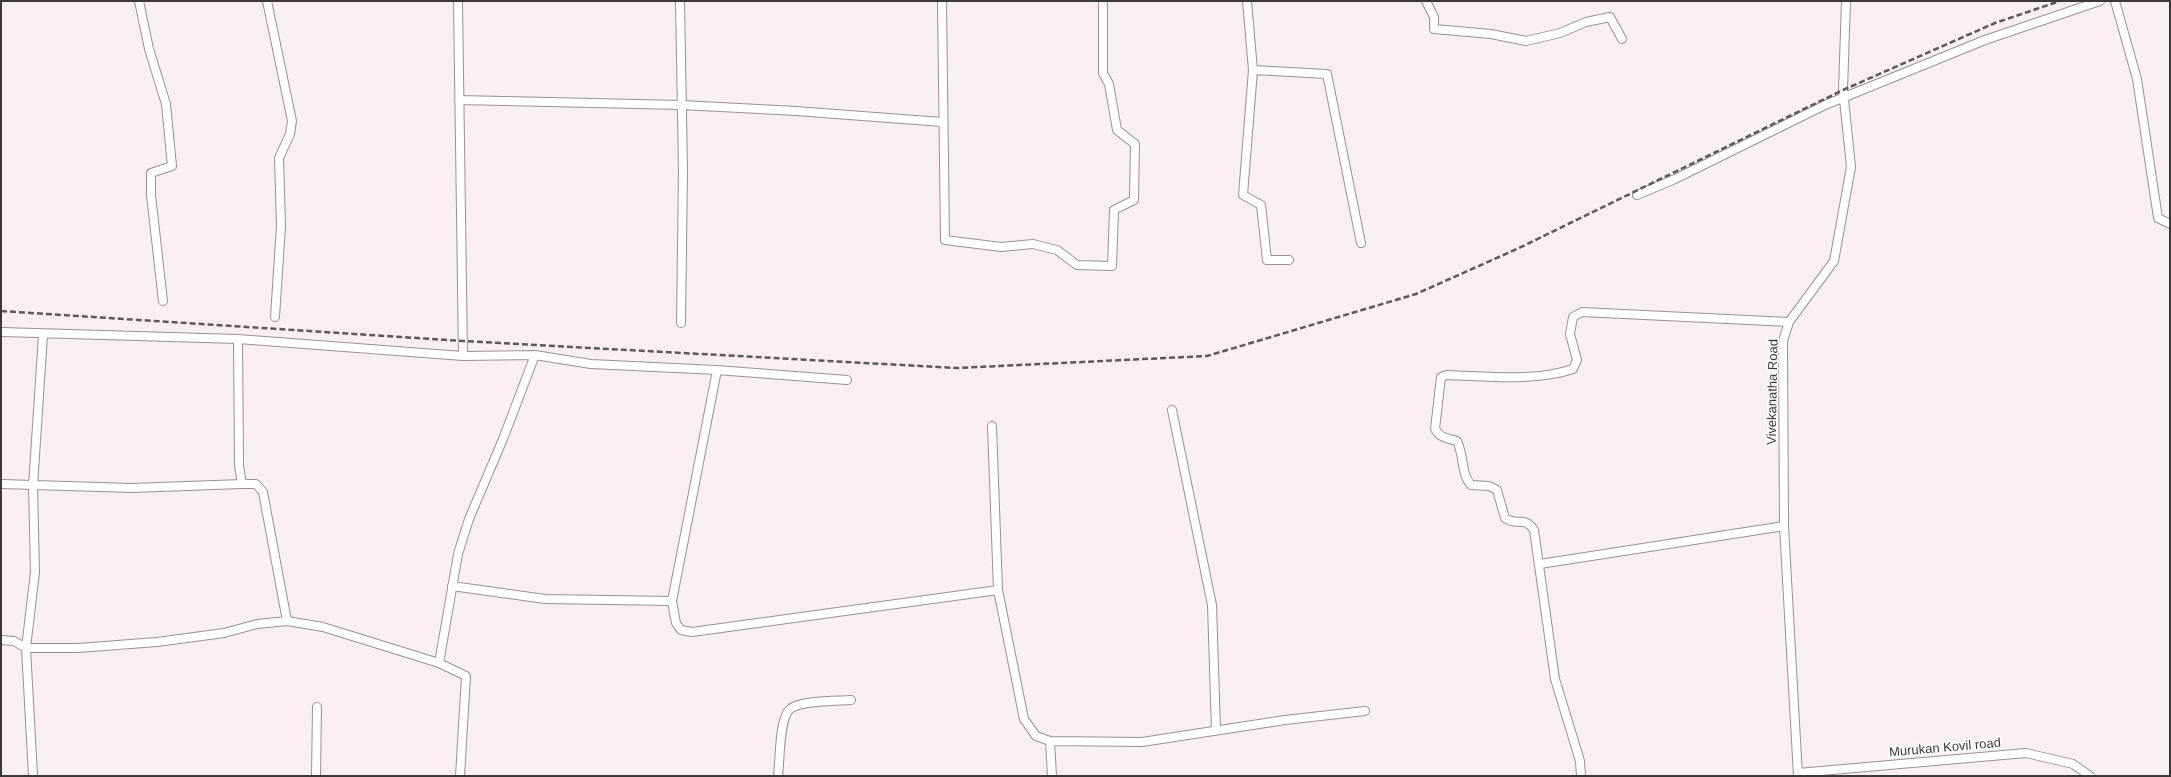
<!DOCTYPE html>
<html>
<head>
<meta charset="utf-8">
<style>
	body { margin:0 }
	#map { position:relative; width:2171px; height:777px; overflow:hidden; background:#f9eff3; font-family:Arial,sans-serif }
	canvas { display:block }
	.frame { position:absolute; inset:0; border:2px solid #3c383a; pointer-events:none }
</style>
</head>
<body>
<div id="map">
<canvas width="2171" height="777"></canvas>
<div class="frame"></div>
</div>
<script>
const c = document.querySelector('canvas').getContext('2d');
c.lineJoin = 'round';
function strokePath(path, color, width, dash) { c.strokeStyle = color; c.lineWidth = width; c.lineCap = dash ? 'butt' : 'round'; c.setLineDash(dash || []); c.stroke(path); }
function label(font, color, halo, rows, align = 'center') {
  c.font = font + ' Arial,sans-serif'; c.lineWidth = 3.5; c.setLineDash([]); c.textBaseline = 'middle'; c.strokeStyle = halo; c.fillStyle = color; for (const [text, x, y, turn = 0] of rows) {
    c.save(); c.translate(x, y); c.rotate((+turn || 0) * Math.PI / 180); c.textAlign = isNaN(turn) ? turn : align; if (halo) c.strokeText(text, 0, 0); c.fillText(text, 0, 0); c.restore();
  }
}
const street = new Path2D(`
	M 139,1 L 149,49 L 166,104 L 172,166 L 151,173 L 151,195 L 163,301
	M 267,1 L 292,121 L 290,134 L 279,158 L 281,226 L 275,317
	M 458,1 L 463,356
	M 680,1 L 683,171 L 681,323
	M 942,1 L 945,240 L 1001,247 L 1033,244 L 1057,250 L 1077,265 L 1112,266 L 1114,210 L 1134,200 L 1135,144 L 1117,130 L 1109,84 L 1103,73 L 1103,1
	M 1247,1 L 1253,70 L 1243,195 L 1261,205 L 1267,260 L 1289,260
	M 1426,1 L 1434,17 L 1434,29 L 1491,34 L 1526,41 L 1560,33 L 1586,22 L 1610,17 L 1622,39
	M 2115,1 L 2137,79 L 2158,218 L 2170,224
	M 1253,70 L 1327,74 L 1361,243
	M 459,100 L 682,105 L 796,111 L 942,122
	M 1637,195 L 1675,179 L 1825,105 L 1985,40 L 2100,1
	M 1,332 L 238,339 L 463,356 L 535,355 L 591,364 L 717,370 L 847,380
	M 238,339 L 239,465 L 242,484 L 256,484 L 263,492 L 287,621
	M 717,370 L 672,601 L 676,623 L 681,630 L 692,632 L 998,590
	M 1172,410 L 1212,605 L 1216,730
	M 992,426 L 998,590 L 1024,719 L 1036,736 L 1050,741 L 1142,742 L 1285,720 L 1365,711
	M 1,484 L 132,488 L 242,484
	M 1540,564 L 1784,526
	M 452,586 L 545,599 L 672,601
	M 1,640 L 14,641 L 26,648 L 78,648 L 157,642 L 224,633 L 257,624 L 287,621 L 323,627 L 439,663
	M 1050,741 L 1052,776
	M 1798,773 L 2026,753 L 2073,764 L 2090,776
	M 33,776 L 26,648 L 35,572 L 33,486 L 43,335
	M 316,776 L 317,707
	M 460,776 L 466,676 L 439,663 L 458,554 L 469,519 L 503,439 L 535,355
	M 778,776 C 780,762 779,718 790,709 C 801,700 837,701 851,700
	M 1581,776 L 1580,761 L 1555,679 L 1534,530 C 1524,515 1517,527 1505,518 L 1497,490 L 1489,486 L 1471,485 C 1461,474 1464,455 1457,441 C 1447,438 1440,438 1435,429 L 1441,377 L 1447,375 C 1486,376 1535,382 1573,369 L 1577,360 L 1570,334 L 1573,317 L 1582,312 L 1789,322
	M 1798,776 L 1784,526 L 1783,341 L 1789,322 L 1834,261 L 1851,167 L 1843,90 L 1846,1`);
strokePath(street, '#999094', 10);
strokePath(street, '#fff', 8);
strokePath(new Path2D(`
	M 1,311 L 463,341 L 957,368 L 1207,356 L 1416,294 L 1519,248 L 1843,90 L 1995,23 L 2060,1`), '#5d585a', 2.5, [6, 3]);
label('13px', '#3c383a', '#fff', [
	["Vivekanatha Road",1773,392,-89],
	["Murukan Kovil road",1945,748,-5]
]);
</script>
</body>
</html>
